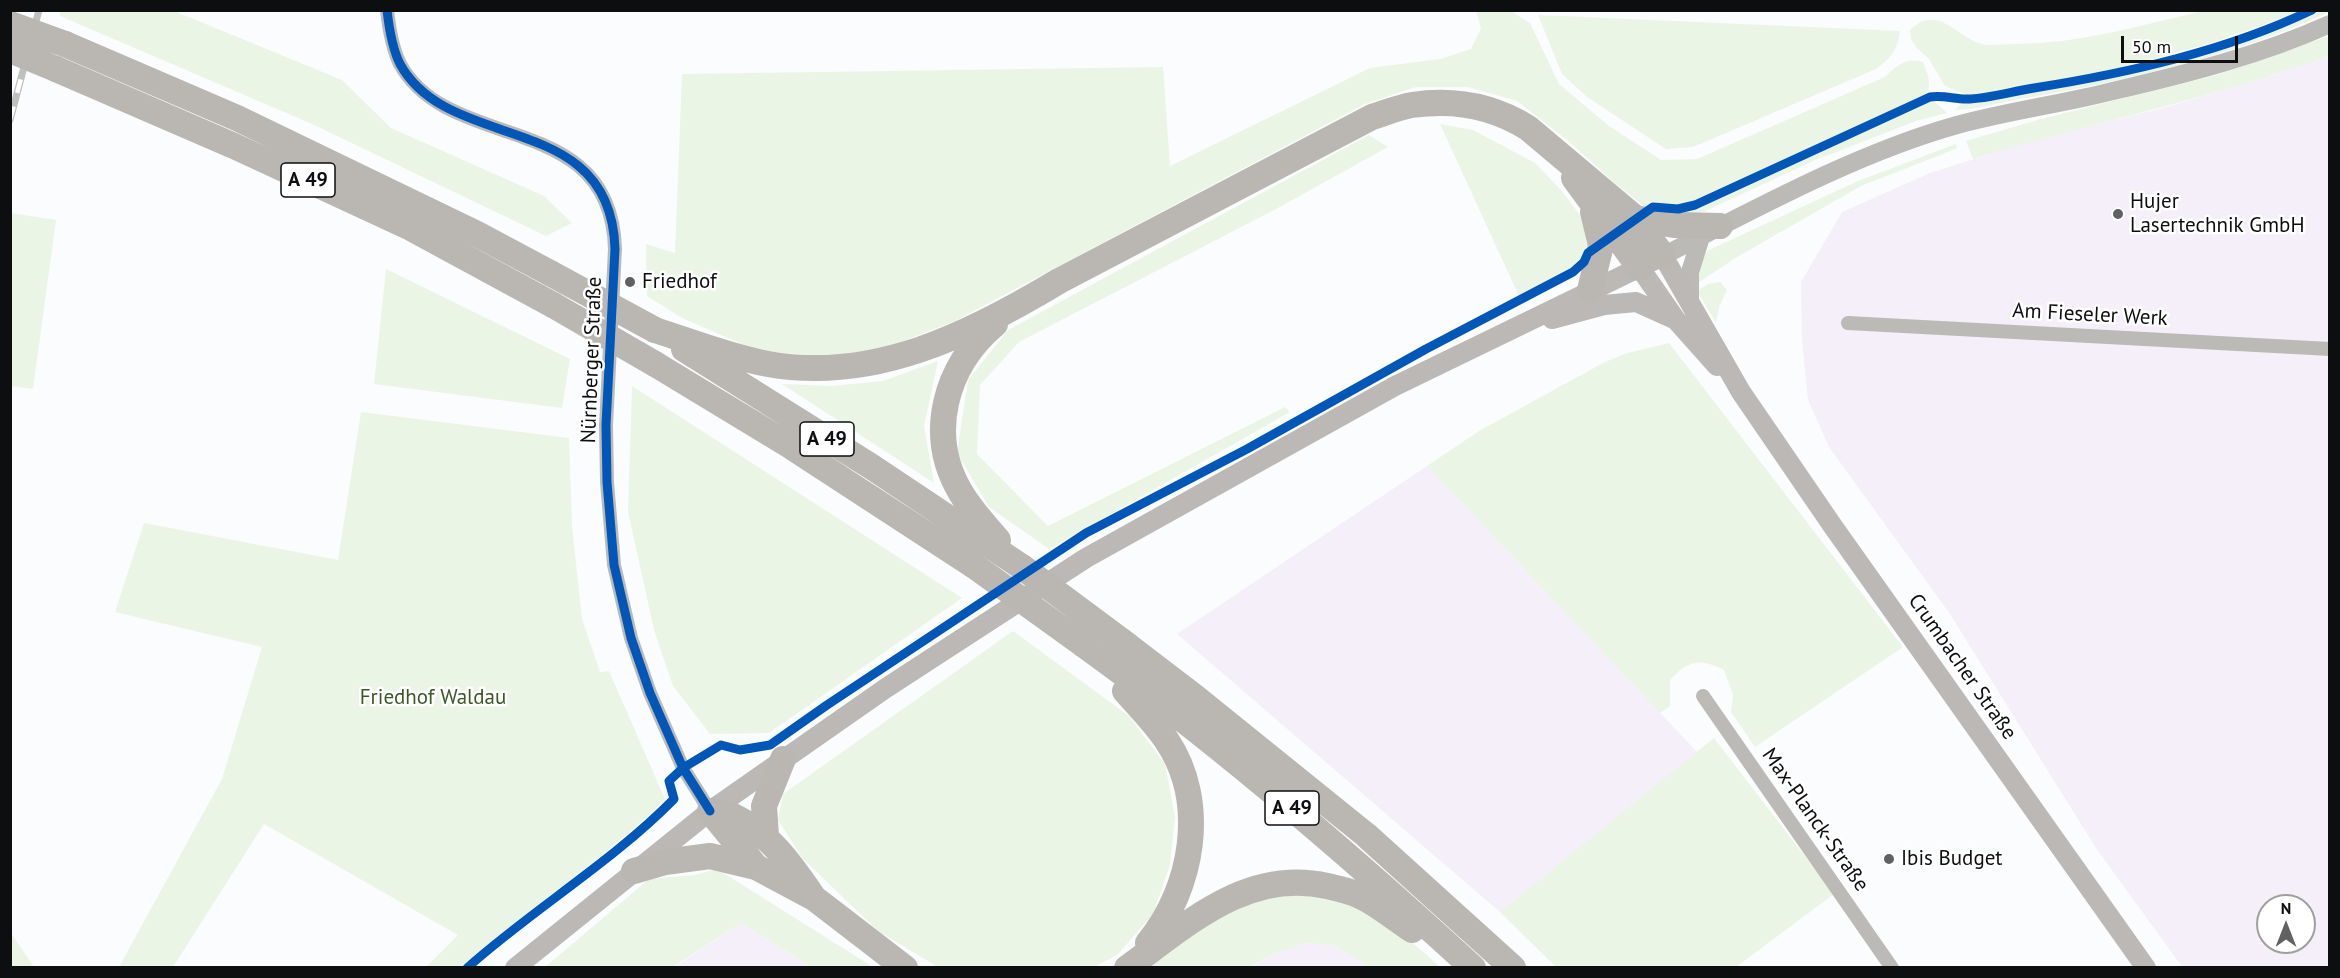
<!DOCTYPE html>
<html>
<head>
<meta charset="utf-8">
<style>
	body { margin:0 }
	#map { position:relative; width:2340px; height:978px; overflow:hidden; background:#fbfcfe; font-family:"PT Sans",sans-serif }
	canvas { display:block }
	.frame { position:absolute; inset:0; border:12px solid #0d0e10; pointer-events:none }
	.north { position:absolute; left:2256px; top:894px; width:60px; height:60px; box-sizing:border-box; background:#fff; border:2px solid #9e9f9f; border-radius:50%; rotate:0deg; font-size:16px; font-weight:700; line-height:24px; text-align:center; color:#0d0e10 }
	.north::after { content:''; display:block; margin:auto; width:21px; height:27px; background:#606163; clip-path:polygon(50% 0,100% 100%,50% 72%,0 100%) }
	.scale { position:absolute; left:2121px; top:36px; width:117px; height:27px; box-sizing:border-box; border:3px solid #0d0e10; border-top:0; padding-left:8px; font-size:18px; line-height:21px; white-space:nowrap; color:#0d0e10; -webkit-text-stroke:4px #fff; paint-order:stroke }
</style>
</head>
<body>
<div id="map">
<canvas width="2340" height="978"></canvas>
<div class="frame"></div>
<div class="north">N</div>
<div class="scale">50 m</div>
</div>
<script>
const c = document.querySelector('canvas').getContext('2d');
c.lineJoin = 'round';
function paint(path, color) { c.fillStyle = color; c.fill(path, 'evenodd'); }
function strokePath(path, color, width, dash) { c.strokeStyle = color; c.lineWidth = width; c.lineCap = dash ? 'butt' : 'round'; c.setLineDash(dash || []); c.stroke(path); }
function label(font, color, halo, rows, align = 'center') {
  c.font = font + ' "PT Sans",sans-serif'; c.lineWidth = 5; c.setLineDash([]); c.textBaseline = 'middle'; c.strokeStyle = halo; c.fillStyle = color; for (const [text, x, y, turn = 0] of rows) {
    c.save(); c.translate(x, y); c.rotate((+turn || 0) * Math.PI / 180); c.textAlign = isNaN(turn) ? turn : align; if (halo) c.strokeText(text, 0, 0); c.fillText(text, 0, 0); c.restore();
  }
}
paint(new Path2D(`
	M 2329,56 L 2329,967 L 2183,968 L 2096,848 L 1950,614 L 1829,447 L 1808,400 L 1802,340 L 1801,282 L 1842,212 L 1930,173 L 2034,140 L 2163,108 L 2280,73 ZM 2268,906 L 2304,906 L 2304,942 L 2268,942 Z
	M 1427,466 L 1698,753 L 1500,912 L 1177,634 Z
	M 741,923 L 812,967 L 673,968 Z
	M 1307,943 L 1335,946 L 1370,967 L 1250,968 L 1273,954 Z`), '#f4eff8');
paint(new Path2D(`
	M 60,11 L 174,11 L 342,80 L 391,128 L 544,196 L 572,223 L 546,236 L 312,124 L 60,16 Z
	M 1476,11 L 1511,11 L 1530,23 L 1559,84 L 1609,126 L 1661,160 L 1697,159 L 1885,77 C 1896,66 1906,57 1923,62 C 1927,74 1932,81 1927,93 L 1693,203 L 1678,206 L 1652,202 L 1644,206 L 1617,185 L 1567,140 L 1517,101 L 1468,87 L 1416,87 L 1365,104 L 955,321 L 883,349 L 823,357 L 756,350 L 682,318 L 647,296 L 646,244 L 675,253 L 682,74 L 1163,67 L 1170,166 L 1370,68 L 1440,59 L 1471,49 L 1481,28 Z
	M 2203,11 L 2303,11 L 2214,42 L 2112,70 L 2041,84 L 1967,95 L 1945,86 L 1929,59 L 1916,47 L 1911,39 L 1910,30 C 1941,0 1961,46 1990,45 C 2007,44 2024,44 2041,43 C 2096,39 2150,23 2203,11 Z
	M 2322,11 L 2329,12 C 2234,56 2130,80 2026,98 C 2004,101 1977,110 1955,110 L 1961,104 C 1988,98 2015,95 2042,90 C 2137,73 2235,51 2322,11 Z
	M 1538,15 L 1900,31 C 1898,49 1891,58 1876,69 L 1693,147 L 1666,149 L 1587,97 L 1562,74 Z
	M 2329,36 L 2329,56 C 2213,98 2092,123 1973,159 L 1966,141 L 2041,119 L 2220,74 Z
	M 1929,101 L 1935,102 L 1947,113 L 1916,121 L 1813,161 L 1697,215 L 1664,213 L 1678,212 L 1695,207 Z
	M 1440,124 L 1473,130 L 1535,163 L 1560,189 L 1580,215 L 1589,233 L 1586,250 L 1580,261 L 1570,270 L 1519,296 Z
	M 1369,135 L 1388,147 L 1276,209 L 1019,342 L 980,385 L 977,454 L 1048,526 L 1285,407 L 1290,412 L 1049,549 L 989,507 L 957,453 L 968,380 L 1008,330 Z
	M 1956,144 L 1957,148 L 1953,150 L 1861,186 L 1737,257 L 1695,285 L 1703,255 L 1709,250 L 1858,181 Z
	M 10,213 L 56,220 L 33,389 L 11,386 Z
	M 386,269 L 570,359 L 562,408 L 374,384 Z
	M 1720,282 L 1727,290 L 1719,307 L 1716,323 L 1697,291 L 1708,284 Z
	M 1669,343 L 1903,647 L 1755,747 L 1731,712 L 1733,695 L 1724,670 C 1700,658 1688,660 1670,680 L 1670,706 L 1660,713 L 1427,466 L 1479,431 L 1603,363 L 1624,354 Z
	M 938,361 L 924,426 L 934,483 L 782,384 L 832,386 L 883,381 Z
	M 632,386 L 962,598 L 769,733 L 710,734 L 673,686 L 654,630 L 628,512 Z
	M 361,412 L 569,438 L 572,526 L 582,619 L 600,672 L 609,671 L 665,799 C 603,861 527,909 461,967 L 426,967 L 458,935 L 264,824 L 173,967 L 119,967 L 222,779 L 262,647 L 115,612 L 144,523 L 338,560 Z
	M 1013,631 L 1129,716 L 1165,764 L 1175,817 L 1170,865 L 1153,914 L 1117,955 L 1092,968 L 938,967 L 878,931 L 803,859 L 778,820 L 783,794 Z
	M 1714,738 L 1834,894 L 1736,967 L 1556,967 L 1500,912 Z
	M 717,869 L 873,967 L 812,967 L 741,923 L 673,967 L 544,968 L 649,879 L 695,875 Z
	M 1314,893 C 1365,907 1402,931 1440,967 L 1370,967 L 1335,946 L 1307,943 L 1273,954 L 1250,967 L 1149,968 L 1217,915 L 1268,897 Z
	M 10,933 L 11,933 L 34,967 L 11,967 Z`), '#ebf5e6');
strokePath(new Path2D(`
	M 387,10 C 389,28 392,48 400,64 C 450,155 611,108 615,249 L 606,425 L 607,482 L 614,565 L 631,638 L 650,693 L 683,768 L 710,811
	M 1848,323 L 2330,349
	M 1703,696 L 1892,968`), '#bcbab7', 14);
strokePath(new Path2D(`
	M 1663,256 C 1755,209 1857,153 1957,125 C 2009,111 2061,104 2113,91 C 2186,74 2261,55 2330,24
	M 1690,301 L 1690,272 L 1701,237`), '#bcbab7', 18);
strokePath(new Path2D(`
	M 1640,268 L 1676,320 L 1717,366
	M 1552,319 L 1604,305 L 1636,302 L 1676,320
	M 515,968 L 710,811 L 886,688 L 1086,558 L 1395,386 L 1663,256 L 1741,392 L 1832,525 L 2146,968`), '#bbb8b6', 20);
strokePath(new Path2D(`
	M 65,44 L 237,118 L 477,234 L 550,273
	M 56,69 L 234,146 L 411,228 L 553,305
	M 1574,178 L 1640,268
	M 1635,218 L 1674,225 L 1720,226
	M 1590,290 L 1601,245 L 1593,212
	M 995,324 C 945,366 926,435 961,493 C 971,510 985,525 998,540
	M 655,330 C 692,342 730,357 768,364 C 874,383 971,334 1059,281 L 1372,117 C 1385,113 1399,107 1412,105 C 1453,99 1493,106 1528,128 L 1635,218 L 1663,256
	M 684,349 L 872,467 L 1022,567
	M 655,364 L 792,447 L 973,565
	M 1084,645 C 1221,744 1349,854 1473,968
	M 1127,645 L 1195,697 L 1366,835 L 1513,968
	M 1125,691 C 1139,707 1155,723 1167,741 C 1208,802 1193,888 1148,943
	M 710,811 C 718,812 727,813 733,816 C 770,834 790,863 812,895
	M 710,811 L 756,867
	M 766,836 L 764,806 L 783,759
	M 634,871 L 665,862 L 710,856 L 756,867 L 814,898 L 905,968
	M 1127,968 C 1188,924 1247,868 1327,886 C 1340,889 1355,892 1366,899 C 1382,908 1397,920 1412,930`), '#bab7b3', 26);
const rail = new Path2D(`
	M 10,120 L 39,10`);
strokePath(rail, '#c0c0be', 7);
strokePath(rail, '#fff', 4.5, [14]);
strokePath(new Path2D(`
	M 10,24 L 65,44
	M 10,50 L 56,69
	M 550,273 L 655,330
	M 553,305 L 655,364
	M 973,565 L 1084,645
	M 1022,567 L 1127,645`), '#bab7b3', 26);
strokePath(new Path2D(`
	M 387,10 C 389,28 392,48 400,64 C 450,155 611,108 615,249 L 606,425 L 607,482 L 614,565 L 631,638 L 650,693 L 683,768 L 710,811
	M 467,968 C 533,909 611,863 674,799 L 669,781 L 683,768 L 721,745 L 740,750 L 770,745 L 827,705 L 1086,533 L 1247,449 L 1426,349 L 1573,272 L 1584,262 L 1588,253 L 1653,207 L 1678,209 L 1695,205 L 1930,97 C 1943,95 1954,99 1966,99 C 1988,99 2013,91 2034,88 C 2128,73 2226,51 2312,10`), '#0057b8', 9);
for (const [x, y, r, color] of [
	[2118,214,6,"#606163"],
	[630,282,6,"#606163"],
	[1889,859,6,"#606163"]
]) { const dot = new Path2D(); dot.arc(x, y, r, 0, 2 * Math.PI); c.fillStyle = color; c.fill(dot); strokePath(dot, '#fff', 2); }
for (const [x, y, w] of [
	[308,180,54],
	[827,439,54],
	[1292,808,54]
]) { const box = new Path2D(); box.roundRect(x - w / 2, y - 17, w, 34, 4.5); c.fillStyle = '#fff'; c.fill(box); strokePath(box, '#0d0e10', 1.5); }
label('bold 20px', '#0d0e10', null, [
	["A 49",308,180],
	["A 49",827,439],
	["A 49",1292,808]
]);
label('21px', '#0d0e10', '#fff', [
	["Hujer",2130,202],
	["Lasertechnik GmbH",2130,226],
	["Friedhof",642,282],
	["Ibis Budget",1901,859]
], 'left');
label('21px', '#0d0e10', '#fff', [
	["Am Fieseler Werk",2090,315,3],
	["Nürnberger Straße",592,360,-88],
	["Crumbacher Straße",1962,667,55],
	["Max-Planck-Straße",1815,820,55]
]);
label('21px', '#3b5723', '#fff', [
	["Friedhof Waldau",433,698]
]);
</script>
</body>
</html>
